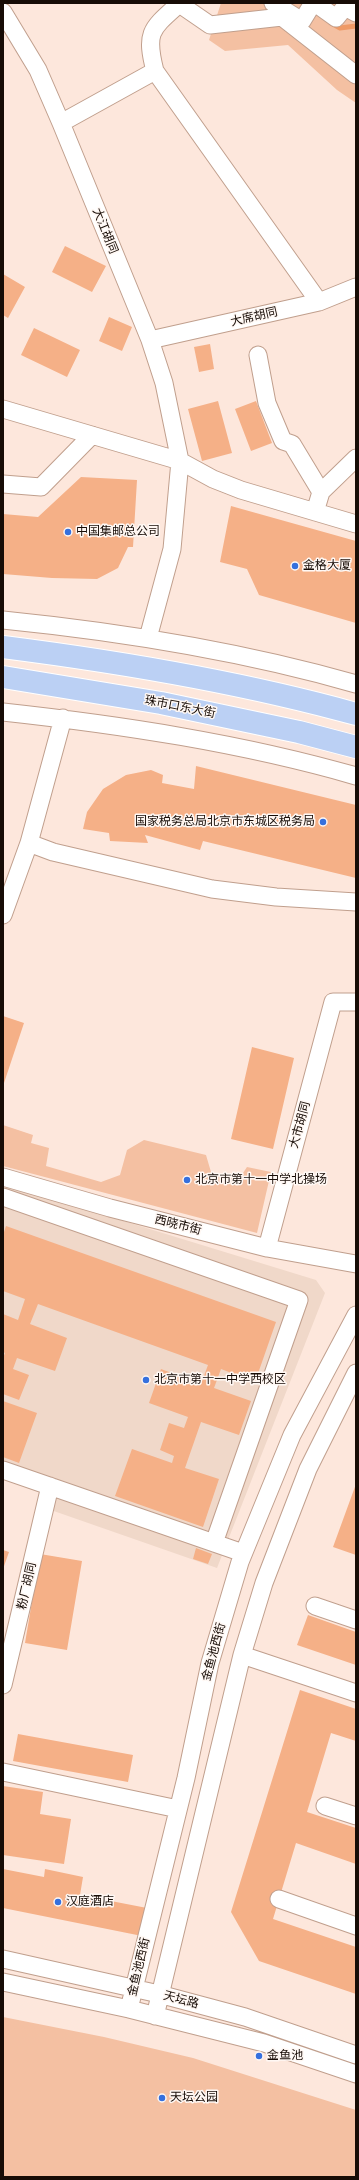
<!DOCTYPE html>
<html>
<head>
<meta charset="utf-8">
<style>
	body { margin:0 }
	#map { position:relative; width:359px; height:2180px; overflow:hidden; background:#fde7dc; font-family:"PT Sans Narrow",sans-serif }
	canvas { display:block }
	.frame { position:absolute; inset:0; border:4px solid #170c06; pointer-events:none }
</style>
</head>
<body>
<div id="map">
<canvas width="359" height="2180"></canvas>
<div class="frame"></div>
</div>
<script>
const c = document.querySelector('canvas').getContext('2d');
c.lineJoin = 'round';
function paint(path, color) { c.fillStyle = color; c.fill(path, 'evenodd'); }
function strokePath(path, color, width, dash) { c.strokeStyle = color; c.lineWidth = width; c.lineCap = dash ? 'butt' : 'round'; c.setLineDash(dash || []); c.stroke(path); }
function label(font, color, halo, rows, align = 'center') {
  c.font = font + ' "PT Sans Narrow","Noto Sans SC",sans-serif'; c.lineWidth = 3; c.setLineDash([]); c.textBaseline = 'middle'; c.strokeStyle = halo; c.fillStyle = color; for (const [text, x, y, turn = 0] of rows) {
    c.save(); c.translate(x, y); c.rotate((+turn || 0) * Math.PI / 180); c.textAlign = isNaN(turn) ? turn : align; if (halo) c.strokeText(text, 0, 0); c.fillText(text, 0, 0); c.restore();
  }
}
paint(new Path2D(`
	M 3,1184 L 316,1280 L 325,1293 L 217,1568 L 48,1509 L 52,1491 L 3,1474 Z`), '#f0d8c9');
paint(new Path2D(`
	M 221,3 L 356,3 L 356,103 L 337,90 L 288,45 L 225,51 L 209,40 Z
	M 3,1125 L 33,1135 L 31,1143 L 49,1148 L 46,1166 L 101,1182 L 120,1175 L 127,1150 L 144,1140 L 206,1155 L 211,1172 L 239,1179 L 247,1167 L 271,1172 L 257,1233 L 3,1166 Z
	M 3,2017 L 104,2037 L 193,2058 L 356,2110 L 356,2177 L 3,2177 Z`), '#f4c0a2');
strokePath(new Path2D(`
	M 331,23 L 340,28 L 356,26`), '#ef9a66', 5);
paint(new Path2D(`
	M 65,246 L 106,266 L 92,292 L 52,272 Z
	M 3,274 L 25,287 L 8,318 L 3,315 Z
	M 109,317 L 132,327 L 122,351 L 99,341 Z
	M 34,328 L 80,350 L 67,377 L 21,355 Z
	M 210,344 L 214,369 L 199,372 L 194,347 Z
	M 218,401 L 232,453 L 202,461 L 188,409 Z
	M 256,401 L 272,443 L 251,451 L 235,409 Z
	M 81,477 L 137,480 L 133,547 L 128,547 L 118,568 L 97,579 L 52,578 L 3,574 L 3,514 L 38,517 Z
	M 231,506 L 356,541 L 356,623 L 259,595 L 247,569 L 220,562 Z
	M 196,766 L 356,805 L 356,878 L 203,841 L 200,850 L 145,835 L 148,843 L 110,841 L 109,833 L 83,829 L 87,812 L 103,789 L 126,775 L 151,770 L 163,775 L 162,783 L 194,789 Z
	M 3,1016 L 24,1023 L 3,1086 Z
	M 252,1047 L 294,1058 L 273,1149 L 231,1139 Z
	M 6,1226 L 276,1322 L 255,1382 L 221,1369 L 214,1388 L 251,1401 L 239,1435 L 201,1422 L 185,1468 L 219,1479 L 203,1527 L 115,1496 L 132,1449 L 172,1463 L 174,1456 L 160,1450 L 169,1423 L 184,1428 L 188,1417 L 149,1403 L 161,1369 L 201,1384 L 208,1365 L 38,1304 L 30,1324 L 67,1338 L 55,1371 L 17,1358 L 13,1369 L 29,1375 L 19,1400 L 3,1394 L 3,1358 L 5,1353 L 3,1352 L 3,1314 L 18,1320 L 25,1299 L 3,1291 L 3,1235 Z
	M 3,1401 L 37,1413 L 19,1463 L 3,1457 Z
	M 356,1484 L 356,1555 L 333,1547 Z
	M 196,1548 L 212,1554 L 208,1564 L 193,1559 Z
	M 3,1550 L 9,1552 L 3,1569 Z
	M 40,1554 L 82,1561 L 67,1650 L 25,1643 Z
	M 308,1615 L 356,1632 L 356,1665 L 297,1645 Z
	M 300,1690 L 356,1709 L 356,1741 L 331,1733 L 307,1812 L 356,1828 L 356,1864 L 296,1843 L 273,1919 L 356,1947 L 356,1994 L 259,1961 L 231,1912 Z
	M 18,1734 L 133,1755 L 128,1782 L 13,1761 Z
	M 3,1786 L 43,1792 L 40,1814 L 71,1819 L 64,1864 L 3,1855 Z
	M 3,1869 L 44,1877 L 45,1869 L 83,1877 L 80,1895 L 147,1908 L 142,1936 L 3,1908 Z`), '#f5b087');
const minor = new Path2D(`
	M 178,3 L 210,25 L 282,17 L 356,75
	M 273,3 L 302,21 L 313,3
	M 315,3 L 336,18 L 345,7 L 356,13
	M 179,4 C 151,29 145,32 155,71 L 319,302
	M 3,12 L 38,70 L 61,123 L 150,340 L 164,383 L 180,461 L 172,549 L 148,638
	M 61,123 L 155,71
	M 150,340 L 319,302 L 356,287
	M 258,355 L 267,403 L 283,441 L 292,444 L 321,492 L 315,512
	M 3,409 L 180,461 L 213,479 L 241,490 L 356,524
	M 3,484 L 41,487 L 92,435
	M 321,492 L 356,458
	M 3,620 C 122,632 241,651 356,684
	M 3,712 C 122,725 241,743 356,776
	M 29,843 L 53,852 L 212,889 L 276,897 L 356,902
	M 3,915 L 29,843 L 63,718
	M 3,1177 L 110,1208 L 267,1248 L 356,1264
	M 3,1197 L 299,1300 L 214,1543
	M 267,1248 L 333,1002 L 356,1002
	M 3,1470 L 243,1553
	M 315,1606 L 356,1620
	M 242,1655 L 356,1693
	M 3,1685 L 50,1486
	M 3,1772 L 178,1809
	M 325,1806 L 356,1816
	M 279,1899 L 356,1926
	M 3,1959 L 159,1994 L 245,2017 L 356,2055
	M 3,1982 L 129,2009 L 264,2043 L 356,2074
	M 129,2009 L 186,1778 L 210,1663 L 240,1562 L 292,1435 L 356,1315
	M 155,2016 L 242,1655 L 264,1583 L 308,1469 L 356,1373`);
const major = new Path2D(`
	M 3,647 C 121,662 241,682 356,714
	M 3,677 L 161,703 L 299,732 L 356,747`);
strokePath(minor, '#c09f8d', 19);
strokePath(major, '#fff', 24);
strokePath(minor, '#fff', 17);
strokePath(major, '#bbd0f4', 22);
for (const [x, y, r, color] of [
	[68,532,4,"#3570de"],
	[295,566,4,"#3570de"],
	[323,822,4,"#3570de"],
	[187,1180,4,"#3570de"],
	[146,1380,4,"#3570de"],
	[58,1902,4,"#3570de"],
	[259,2056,4,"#3570de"],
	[162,2098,4,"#3570de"]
]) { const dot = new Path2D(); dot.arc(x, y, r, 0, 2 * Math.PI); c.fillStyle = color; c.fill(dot); strokePath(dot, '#fff8f4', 1.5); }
label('12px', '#170c06', '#fff8f4', [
	["大江胡同",105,231,68],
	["大席胡同",254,317,-13],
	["珠市口东大街",180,707,11],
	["大市胡同",300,1125,-75],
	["西晓市街",178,1225,14],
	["粉厂胡同",27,1586,-77],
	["金鱼池西街",214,1652,-75],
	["金鱼池西街",139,1967,-77],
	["天坛路",181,2000,15]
]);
label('12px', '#170c06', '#fff8f4', [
	["中国集邮总公司",76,532],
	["金格大厦",303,566],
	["国家税务总局北京市东城区税务局",315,822,"right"],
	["北京市第十一中学北操场",195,1180],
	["北京市第十一中学西校区",154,1380],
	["汉庭酒店",66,1902],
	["金鱼池",267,2056],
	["天坛公园",170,2098]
], 'left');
</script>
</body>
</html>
